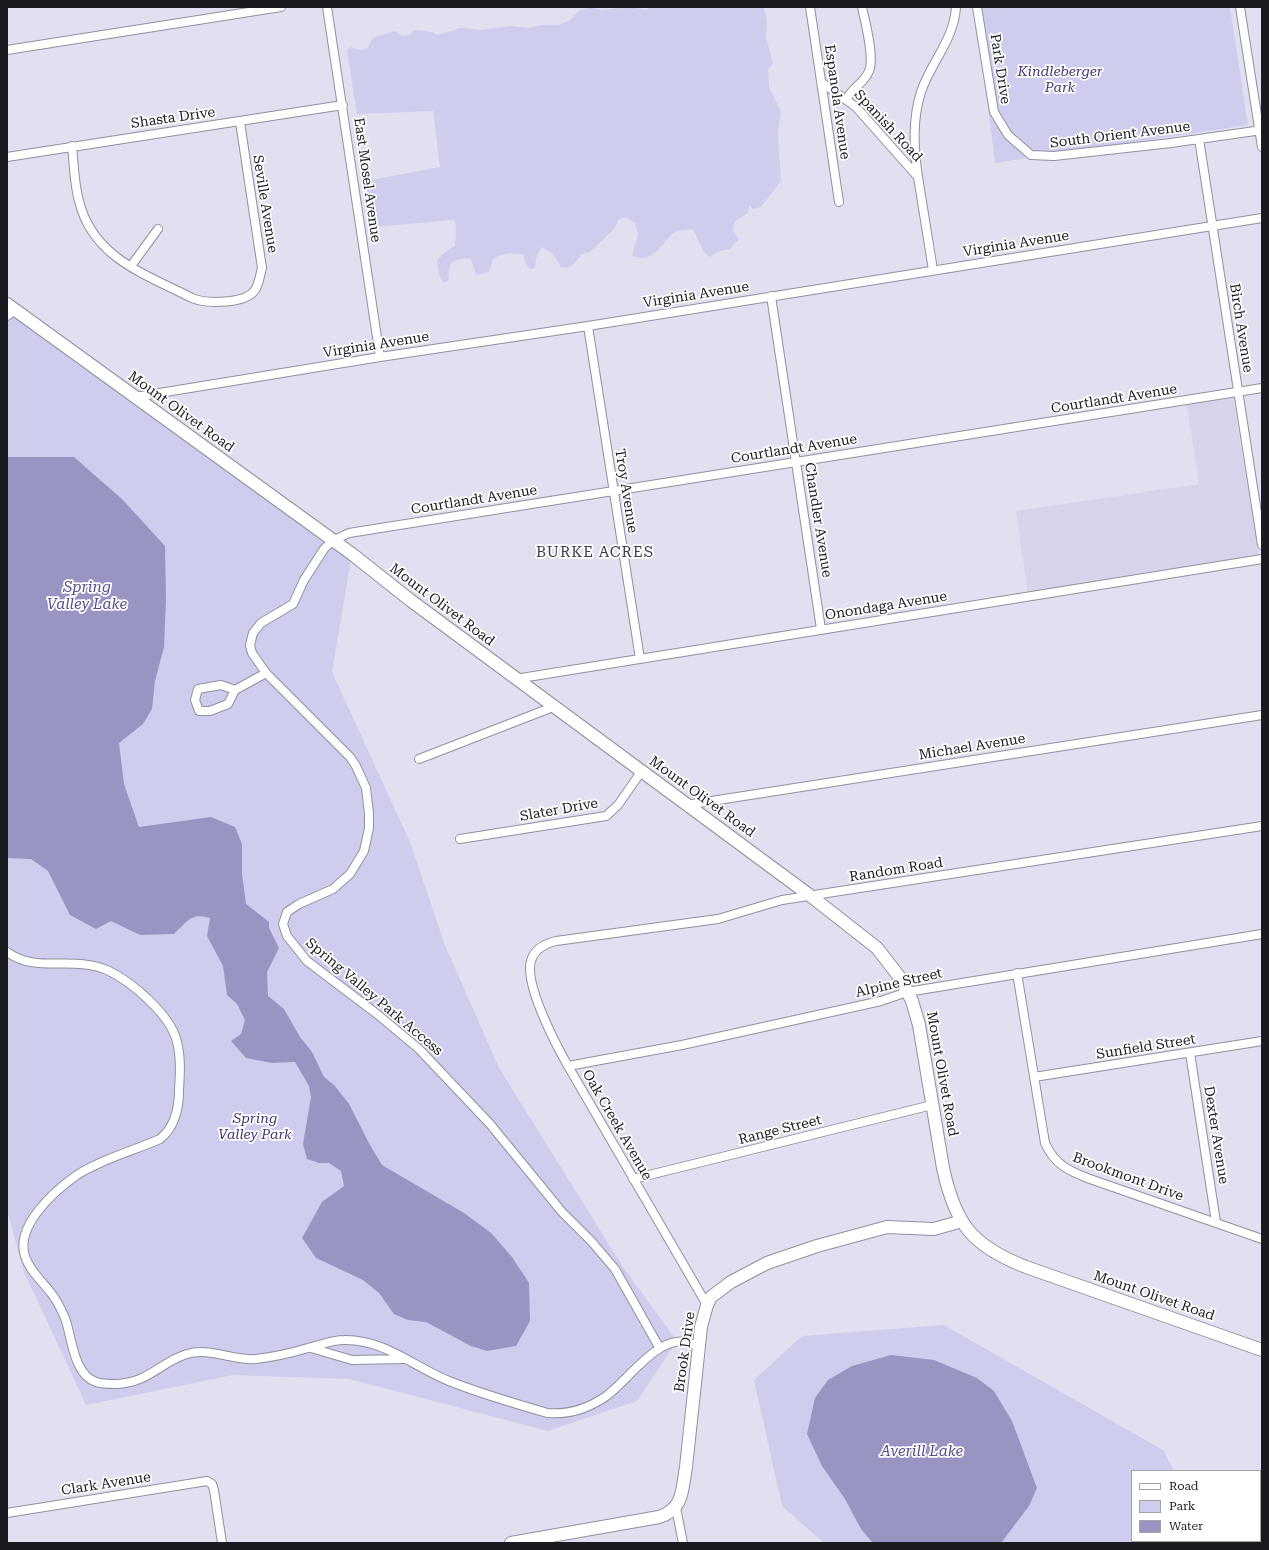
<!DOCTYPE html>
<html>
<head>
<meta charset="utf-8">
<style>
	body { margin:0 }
	#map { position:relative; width:1269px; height:1550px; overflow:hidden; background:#e1e0f0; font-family:"Roboto Serif",serif }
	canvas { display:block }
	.frame { position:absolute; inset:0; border:8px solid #1a1a20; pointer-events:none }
	.legend { position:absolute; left:1131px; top:1470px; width:130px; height:72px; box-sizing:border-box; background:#fff; border:1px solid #a3a3a6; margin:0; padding:5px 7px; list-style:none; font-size:12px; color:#1a1a20 }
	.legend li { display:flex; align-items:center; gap:8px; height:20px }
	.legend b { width:20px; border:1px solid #a3a3a6 }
</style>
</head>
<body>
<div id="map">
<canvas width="1269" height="1550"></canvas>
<div class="frame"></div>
<ul class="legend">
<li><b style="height:5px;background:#fff"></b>Road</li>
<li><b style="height:11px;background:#cfcded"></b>Park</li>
<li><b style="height:11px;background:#9995c3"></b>Water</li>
</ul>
</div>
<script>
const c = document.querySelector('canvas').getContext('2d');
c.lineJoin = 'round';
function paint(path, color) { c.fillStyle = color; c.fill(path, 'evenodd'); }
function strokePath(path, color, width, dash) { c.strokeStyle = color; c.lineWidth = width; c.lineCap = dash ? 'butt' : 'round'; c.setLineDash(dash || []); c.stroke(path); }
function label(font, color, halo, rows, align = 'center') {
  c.font = font + ' "Roboto Serif",serif'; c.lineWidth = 3.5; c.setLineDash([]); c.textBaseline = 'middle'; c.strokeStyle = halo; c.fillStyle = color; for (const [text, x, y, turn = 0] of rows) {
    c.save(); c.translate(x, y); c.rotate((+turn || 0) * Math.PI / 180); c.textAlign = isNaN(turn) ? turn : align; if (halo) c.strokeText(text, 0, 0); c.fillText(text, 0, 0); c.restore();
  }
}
paint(new Path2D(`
	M 1233,398 L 1259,557 L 1028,594 L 1016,511 L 1199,484 L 1187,405 Z`), '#d5d4eb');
paint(new Path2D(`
	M 590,7 L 601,10 L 630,7 L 646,10 L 651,7 L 764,7 L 767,22 L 766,38 L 773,63 L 768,70 L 769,87 L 781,112 L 778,133 L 781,181 L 761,207 L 753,209 L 749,205 L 748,213 L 734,222 L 733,231 L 739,239 L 730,249 L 717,252 L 710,257 L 703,251 L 693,229 C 687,230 676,230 672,234 C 660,246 653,263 632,256 L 638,235 L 635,223 L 626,217 L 619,219 L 615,228 L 590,252 L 582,254 L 574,264 L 568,268 L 561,267 L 553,254 L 542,247 L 536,258 L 535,268 L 530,269 L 526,265 L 523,254 C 514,253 496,252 492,262 C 491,265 491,269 489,272 L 476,275 L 471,259 C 453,258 447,262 449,280 L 444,283 L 439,275 L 437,261 L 444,253 L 455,246 L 456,226 L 454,220 L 373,227 L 366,181 L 440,167 L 433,111 L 357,114 L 347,51 L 351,47 L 360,50 L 367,49 L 373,38 L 395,31 L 402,36 L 409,35 L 414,30 L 432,32 L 438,35 L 460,28 L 480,30 L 512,26 L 526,28 L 542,25 L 558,25 L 569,21 L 579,11 Z
	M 976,7 L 1230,7 L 1248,125 L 995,163 Z
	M 7,311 L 352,554 L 332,672 L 410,842 L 445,945 L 499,1068 L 623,1267 L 677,1341 L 637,1401 L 548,1431 L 349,1379 L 233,1375 L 86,1405 L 24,1272 L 7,1210 Z
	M 944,1325 L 1163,1450 L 1174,1471 L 1132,1471 L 1132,1541 L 1208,1541 L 1209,1543 L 824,1543 L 782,1506 L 754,1380 L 802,1336 Z`), '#cfcded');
paint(new Path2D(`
	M 7,457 L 74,457 L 123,500 L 165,546 L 166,600 L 164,647 L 155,681 L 152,709 L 143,724 L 119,743 L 124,784 L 139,827 L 211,817 L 235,827 L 242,844 L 242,874 L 246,904 L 269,922 L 269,928 L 279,948 L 267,972 L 268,996 L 284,1009 L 300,1037 L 312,1052 L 324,1077 L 335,1086 L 349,1104 L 370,1145 L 382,1165 L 464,1213 L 491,1233 L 512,1257 L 529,1283 L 530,1321 L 516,1346 L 487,1351 L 471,1346 L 426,1322 L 408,1320 L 394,1314 L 379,1293 L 363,1280 L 316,1258 L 302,1238 L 322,1202 L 344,1186 L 341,1171 L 329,1163 L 319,1163 L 307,1159 L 303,1144 L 311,1097 L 309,1086 L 295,1062 L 272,1063 L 246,1058 L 231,1041 L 241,1034 L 245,1020 L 237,1004 L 227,995 L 223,966 L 207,936 L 210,918 C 191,912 187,922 174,934 L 140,935 L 111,921 L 96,929 L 70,915 L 48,871 L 31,859 L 7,858 Z
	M 891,1355 L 934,1360 L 977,1378 L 994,1391 L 1012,1421 L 1037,1488 L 1029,1506 L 1001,1543 L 873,1543 L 861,1529 L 845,1499 L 822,1466 L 807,1434 L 815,1398 L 828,1380 L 852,1366 Z`), '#9995c3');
const street = new Path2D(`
	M 327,7 L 380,357
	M 810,7 L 839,202
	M 977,7 L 994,112 L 1008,135 L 1031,155 L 1054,156 L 1171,143 L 1262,130
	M 1240,7 L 1262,147
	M 7,50 L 281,7
	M 821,82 L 856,107 L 918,177 L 933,270
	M 846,100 C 853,86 864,84 869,71 C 875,58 865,21 862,7
	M 1199,139 L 1262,545
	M 72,146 C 74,164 74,184 79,201 C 93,258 145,274 192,298 C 206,304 246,304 255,290 C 259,284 260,275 262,268 L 240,122
	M 7,157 L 343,105
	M 918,177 C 914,149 912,120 921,92 C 931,62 954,40 956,7
	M 131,266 L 158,229
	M 771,296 L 821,629
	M 7,316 L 15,310
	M 588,326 L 640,659
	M 135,397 L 380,357 L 588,326 L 1262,218
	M 515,679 L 1262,559
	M 235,690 L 221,685 L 198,689 L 195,700 L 199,711 L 210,711 L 228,704 L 235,690 L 266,673
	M 419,759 L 553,707
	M 686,805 L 1262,715
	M 460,839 L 606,816 L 618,805 L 641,772
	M 7,952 C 37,974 72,955 107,970 C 131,981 171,1015 177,1042 C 181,1057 180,1074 179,1090 C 179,1109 175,1127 160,1139 C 133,1151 102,1159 77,1175 C 54,1191 15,1226 25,1256 C 29,1270 42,1281 51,1293 C 57,1300 61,1309 65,1318 C 72,1337 73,1374 96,1382 C 102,1384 110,1384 116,1384 C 149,1383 160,1362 187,1354 C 210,1347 233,1361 256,1359 C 274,1357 291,1353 308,1348 C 321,1345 331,1340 344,1340 C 384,1339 414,1367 449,1381 C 481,1394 514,1403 547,1413 C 568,1415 587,1409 605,1397 C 630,1380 665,1322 699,1348
	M 1017,973 L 1045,1143 C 1055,1165 1069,1171 1090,1179 L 1262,1239
	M 1190,1053 L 1216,1222
	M 568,1066 L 682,1045 L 881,1001 L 907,992 L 1262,934
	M 1034,1077 L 1262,1041
	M 633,1179 L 932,1105
	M 707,1305 L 568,1066 C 556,1045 524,984 531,961 C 534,949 544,944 556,941 L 718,919 L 782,900 L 1262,826
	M 659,1347 L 615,1269 L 592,1242 L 562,1212 L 490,1124 L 419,1049 L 377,1014 L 307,961 L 287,936 L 283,924 L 287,912 L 299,904 L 333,889 L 350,874 L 364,851 L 369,828 L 369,814 L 366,788 L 356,766 L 350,757 L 266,673 L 252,653 L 250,645 L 253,633 L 261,623 L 293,604 L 304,580 L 324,549 L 332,541 L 349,533 L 1262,388
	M 311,1348 L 352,1360 L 404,1359
	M 676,1508 L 683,1543
	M 7,1513 L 207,1481 L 212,1484 L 214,1490 L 222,1543`);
const secondary = new Path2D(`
	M 7,304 L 352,554 L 410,600 L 812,897 L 877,948 L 901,979 L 912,1001 L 919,1025 L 943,1168 C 955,1224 972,1246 1026,1267 L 1262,1350
	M 511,1543 L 659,1517 C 684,1509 682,1489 686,1467 L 701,1327 L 707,1305 L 711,1297 L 731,1282 L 767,1263 L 817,1246 L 887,1227 L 934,1229 L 962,1221`);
strokePath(street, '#91909f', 10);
strokePath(secondary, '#91909f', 14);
strokePath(street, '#fff', 8);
strokePath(secondary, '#fff', 12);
label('14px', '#1a1a20', '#fff', [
	["Park Drive",1000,69,81],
	["Espanola Avenue",837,102,82],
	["Shasta Drive",173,118,-8],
	["Spanish Road",888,126,47],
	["South Orient Avenue",1120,135,-7],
	["East Mosel Avenue",367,180,82],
	["Seville Avenue",265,204,81],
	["Virginia Avenue",1016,244,-9],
	["Virginia Avenue",696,295,-9],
	["Birch Avenue",1241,328,81],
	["Virginia Avenue",376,345,-9],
	["Courtlandt Avenue",1114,399,-9],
	["Mount Olivet Road",181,412,36],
	["Courtlandt Avenue",794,449,-9],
	["Troy Avenue",626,491,81],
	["Courtlandt Avenue",474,500,-9],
	["Chandler Avenue",818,520,81],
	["Mount Olivet Road",442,605,37],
	["Onondaga Avenue",886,606,-9],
	["Michael Avenue",972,747,-9],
	["Mount Olivet Road",702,797,36],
	["Slater Drive",559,810,-10],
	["Random Road",896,870,-9],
	["Alpine Street",899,983,-13],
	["Spring Valley Park Access",374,997,40],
	["Sunfield Street",1146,1047,-9],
	["Mount Olivet Road",942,1074,80],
	["Oak Creek Avenue",617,1125,60],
	["Range Street",780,1130,-14],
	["Dexter Avenue",1216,1135,81],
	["Brookmont Drive",1128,1177,20],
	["Mount Olivet Road",1154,1296,19],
	["Brook Drive",685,1352,-82],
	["Clark Avenue",106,1484,-9]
]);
label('italic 14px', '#403771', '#fff', [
	["Kindleberger",1060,72],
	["Park",1060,88],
	["Spring",255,1119],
	["Valley Park",255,1135]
]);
c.letterSpacing = '1px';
label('15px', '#3d3c49', '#fff', [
	["BURKE ACRES",595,553]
]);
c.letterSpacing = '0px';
label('italic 15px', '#564e8b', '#fff', [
	["Spring",87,588],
	["Valley Lake",87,605],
	["Averill Lake",922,1452]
]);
</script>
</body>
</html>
